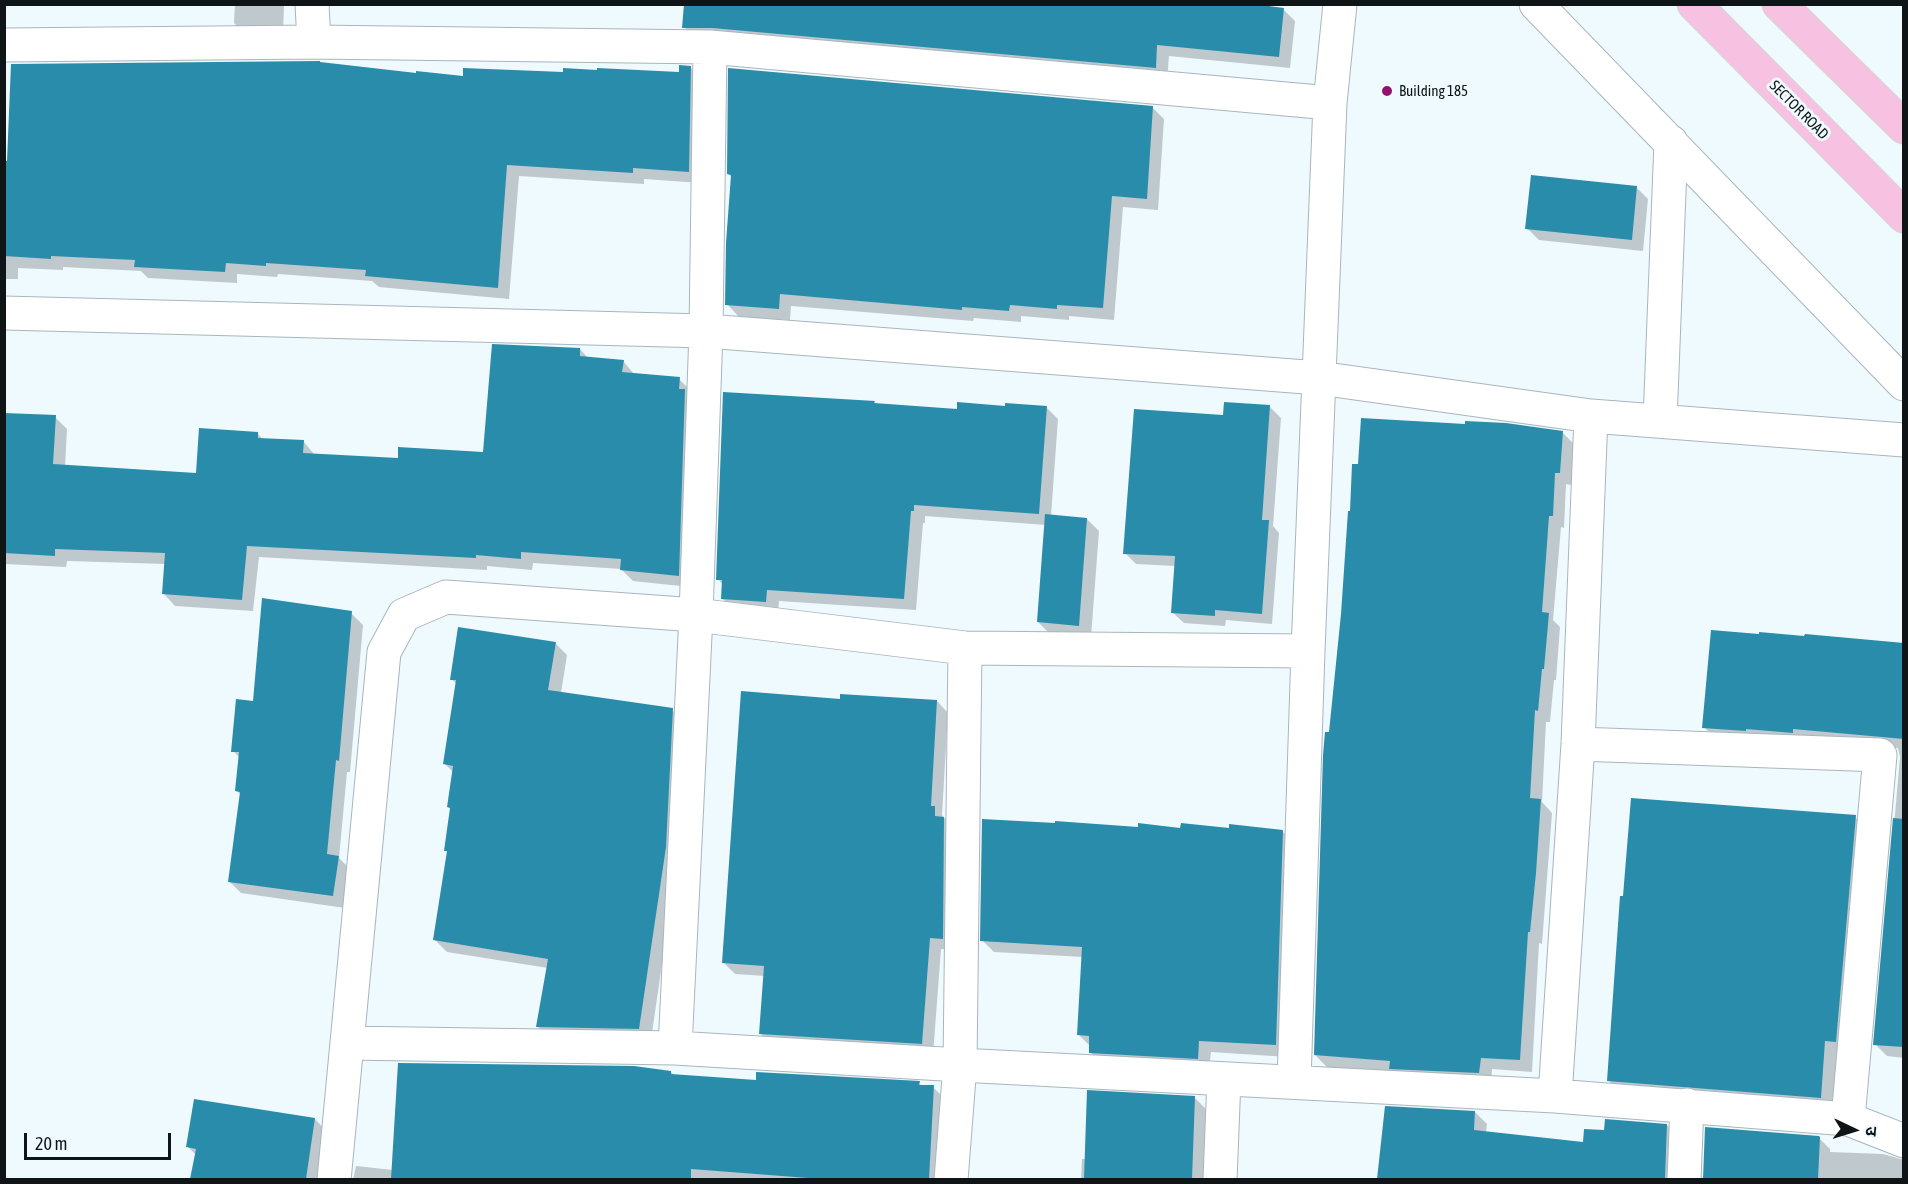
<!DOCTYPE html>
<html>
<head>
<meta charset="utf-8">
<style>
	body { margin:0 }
	#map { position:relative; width:1908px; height:1184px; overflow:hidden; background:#effaff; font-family:"Asap Condensed","Noto Sans Devanagari",sans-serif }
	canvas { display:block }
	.frame { position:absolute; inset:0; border:6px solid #0f1416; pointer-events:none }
	.north { position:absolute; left:1824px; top:1100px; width:60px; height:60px; -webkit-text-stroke:4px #effaff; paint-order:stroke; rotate:94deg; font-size:16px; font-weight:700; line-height:24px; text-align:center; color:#0f1416 }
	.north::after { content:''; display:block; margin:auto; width:21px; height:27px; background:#0f1416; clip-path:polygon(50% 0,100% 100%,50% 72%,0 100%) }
	.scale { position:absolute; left:24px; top:1133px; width:147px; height:27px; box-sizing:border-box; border:3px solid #0f1416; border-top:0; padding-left:8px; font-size:18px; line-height:21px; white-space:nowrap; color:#0f1416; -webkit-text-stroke:4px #effaff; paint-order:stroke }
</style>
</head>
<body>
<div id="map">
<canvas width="1908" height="1184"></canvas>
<div class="frame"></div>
<div class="north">उ</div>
<div class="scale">20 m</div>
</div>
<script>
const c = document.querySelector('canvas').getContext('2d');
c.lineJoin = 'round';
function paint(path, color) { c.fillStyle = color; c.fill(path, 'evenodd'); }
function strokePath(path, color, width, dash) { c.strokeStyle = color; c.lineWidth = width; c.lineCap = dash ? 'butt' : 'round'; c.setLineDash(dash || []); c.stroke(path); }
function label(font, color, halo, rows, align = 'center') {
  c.font = font + ' "Asap Condensed",sans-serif'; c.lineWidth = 6; c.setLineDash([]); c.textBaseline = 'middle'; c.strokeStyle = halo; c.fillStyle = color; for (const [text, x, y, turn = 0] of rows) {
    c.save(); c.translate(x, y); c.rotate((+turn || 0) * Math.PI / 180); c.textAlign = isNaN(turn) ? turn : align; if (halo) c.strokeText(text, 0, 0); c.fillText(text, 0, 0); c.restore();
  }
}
paint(new Path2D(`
	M 235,4 L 284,4 L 283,35 L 246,35 L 234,23 Z
	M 1283,9 L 1295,21 L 1290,68 L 1169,56 L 1167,80 L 696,39 L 684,27 Z
	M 322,64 L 464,78 L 564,73 L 680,73 L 690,67 L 702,79 L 701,183 L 644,179 L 644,184 L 519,176 L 509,299 L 379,287 L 372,281 L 278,274 L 277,277 L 237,274 L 237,283 L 148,278 L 141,271 L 63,267 L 63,270 L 18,268 L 18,279 L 4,279 L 4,162 Z
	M 1152,107 L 1164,119 L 1158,210 L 1123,207 L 1114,320 L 1069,316 L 1069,320 L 1021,316 L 1021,322 L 974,318 L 973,321 L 791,306 L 790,320 L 739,317 L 727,304 L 732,177 L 728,174 Z
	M 1636,187 L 1648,199 L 1643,251 L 1539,240 L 1527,228 Z
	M 580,349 L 588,358 L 623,361 L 635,375 L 679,379 L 691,391 L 690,587 L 633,581 L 621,569 L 533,563 L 532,570 L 487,566 L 487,570 L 259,557 L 253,611 L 175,606 L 164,594 L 166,564 L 67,561 L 66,567 L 4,564 L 4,415 L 55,417 L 67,429 L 65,467 L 197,475 L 258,434 L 263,439 L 303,441 L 315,455 L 399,460 L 484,453 Z
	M 874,402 L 876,405 L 958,410 L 1046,407 L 1058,419 L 1051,516 L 1087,519 L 1099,531 L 1091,637 L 1050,634 L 1038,622 L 1046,525 L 925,516 L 925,523 L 923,523 L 916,610 L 779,601 L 778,613 L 734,610 L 722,598 L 723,585 L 718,579 Z
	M 1270,407 L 1281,418 L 1273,526 L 1279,533 L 1272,624 L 1226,620 L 1225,626 L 1184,623 L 1172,612 L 1176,566 L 1136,564 L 1125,553 L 1224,417 Z
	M 1562,432 L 1574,444 L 1571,485 L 1566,484 L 1564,528 L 1561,527 L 1553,620 L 1560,627 L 1556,680 L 1554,680 L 1550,722 L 1546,722 L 1542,802 L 1552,813 L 1542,944 L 1539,943 L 1532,1072 L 1492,1069 L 1491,1085 L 1395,1072 L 1327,1067 L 1315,1055 L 1331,734 Z
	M 351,613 L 363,625 L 350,772 L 347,772 L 339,858 L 350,869 L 345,908 L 241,893 L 229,881 L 241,795 L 237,791 L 240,758 L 233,751 L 254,702 Z
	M 1902,639 L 1904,639 L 1904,1058 L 1887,1056 L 1875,1044 L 1900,757 L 1898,748 L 1716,739 L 1704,727 L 1902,644 Z
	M 555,643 L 567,655 L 561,693 L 672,710 L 684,722 L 677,860 L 651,1040 L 550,1039 L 538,1027 L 548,968 L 447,952 L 435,940 L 448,853 L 445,850 L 451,809 L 454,773 L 445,764 L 457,684 L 451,679 Z
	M 841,701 L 937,701 L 948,713 L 942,815 L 955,830 L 954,950 L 941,949 L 933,1055 L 772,1045 L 761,1034 L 765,976 L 735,974 L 724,963 Z
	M 1855,817 L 1867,829 L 1847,1053 L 1837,1052 L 1833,1109 L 1621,1093 L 1609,1081 Z
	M 1182,829 L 1283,832 L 1295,844 L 1288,1057 L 1211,1052 L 1209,1070 L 1102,1064 L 1090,1052 L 1090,1046 L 1079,1035 L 1083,957 L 994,952 L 982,940 Z
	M 671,1072 L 675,1076 L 757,1082 L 919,1083 L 922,1086 L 933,1087 L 945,1099 L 941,1180 L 353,1180 L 356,1166 L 393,1170 Z
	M 1194,1097 L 1206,1109 L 1204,1172 L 1207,1180 L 1081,1180 L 1082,1159 L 1086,1159 Z
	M 1386,1107 L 1475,1112 L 1487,1124 L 1486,1132 L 1585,1143 L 1605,1132 L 1667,1125 L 1679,1137 L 1677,1180 L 1378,1180 Z
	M 315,1119 L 326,1131 L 328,1180 L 191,1180 L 196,1155 L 188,1147 Z
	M 1706,1128 L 1818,1137 L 1830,1149 L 1830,1152 L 1883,1154 L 1904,1160 L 1904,1180 L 1704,1180 Z`), '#0003');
paint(new Path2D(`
	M 684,4 L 1253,4 L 1284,8 L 1279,57 L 1157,45 L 1156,68 L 712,28 L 682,28 Z
	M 320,61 L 320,62 L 416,73 L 416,71 L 463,76 L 463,68 L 563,72 L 563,68 L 597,70 L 597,68 L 679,72 L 679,65 L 691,66 L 689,172 L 633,168 L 633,173 L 507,165 L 498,288 L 365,276 L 366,270 L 266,263 L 266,266 L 226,263 L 225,272 L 134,267 L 135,260 L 51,256 L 51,259 L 4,256 L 4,161 L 7,161 L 11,64 Z
	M 728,68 L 1153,106 L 1147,199 L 1112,196 L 1103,308 L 1057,305 L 1057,309 L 1010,305 L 1009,311 L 962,307 L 962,310 L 780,294 L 779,309 L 725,305 L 726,243 L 731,175 L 727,174 Z
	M 1531,175 L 1637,186 L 1632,240 L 1525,229 Z
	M 492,344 L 580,348 L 580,356 L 624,360 L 622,372 L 680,377 L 679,389 L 685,389 L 679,576 L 620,570 L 621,559 L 521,552 L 521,559 L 476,555 L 476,558 L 247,546 L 242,600 L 162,594 L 165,553 L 55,549 L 55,556 L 4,553 L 4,413 L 56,415 L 53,464 L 196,473 L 199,428 L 258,432 L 258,438 L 304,440 L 303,453 L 398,458 L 398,447 L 483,452 Z
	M 723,392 L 875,401 L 874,403 L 957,409 L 957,402 L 1005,406 L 1005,403 L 1047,406 L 1039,514 L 914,505 L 914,511 L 911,511 L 904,599 L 767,590 L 766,602 L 721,599 L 722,580 L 716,580 Z
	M 1224,402 L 1270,405 L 1262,520 L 1269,520 L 1262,614 L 1215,610 L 1215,616 L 1171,613 L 1175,556 L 1123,554 L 1134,409 L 1223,415 Z
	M 1361,418 L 1465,424 L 1465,421 L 1506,423 L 1563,431 L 1560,473 L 1555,473 L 1553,516 L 1549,516 L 1542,612 L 1549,613 L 1544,669 L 1542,669 L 1538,711 L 1535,710 L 1530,798 L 1541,799 L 1536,873 L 1530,932 L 1528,932 L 1520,1060 L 1481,1058 L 1479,1073 L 1389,1069 L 1390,1061 L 1314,1055 L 1323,755 L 1325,732 L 1329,732 L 1341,614 L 1348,511 L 1350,511 L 1352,464 L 1358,464 Z
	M 1045,514 L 1087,518 L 1079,626 L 1037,622 Z
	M 262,598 L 352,611 L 339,761 L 336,760 L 327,854 L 339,856 L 333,896 L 228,882 L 240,792 L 235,791 L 239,752 L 231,752 L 236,699 L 253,701 Z
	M 458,627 L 556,642 L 548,690 L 673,708 L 666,847 L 639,1029 L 536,1027 L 548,959 L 433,940 L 447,851 L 444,851 L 450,808 L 447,807 L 453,766 L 443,764 L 456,680 L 450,680 Z
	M 1711,630 L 1759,634 L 1759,632 L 1804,636 L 1805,634 L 1904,643 L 1904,739 L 1793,729 L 1793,733 L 1746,729 L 1746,731 L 1702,728 Z
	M 741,691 L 840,699 L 840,694 L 937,700 L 931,806 L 935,806 L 935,816 L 944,817 L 943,939 L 930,938 L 922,1044 L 759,1034 L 764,966 L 722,963 Z
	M 1631,798 L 1856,815 L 1836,1042 L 1825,1041 L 1821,1098 L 1607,1081 L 1620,896 L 1623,896 Z
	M 1893,818 L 1904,819 L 1904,1047 L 1873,1045 Z
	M 982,819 L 1055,823 L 1055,821 L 1138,827 L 1138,823 L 1180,828 L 1181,823 L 1229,828 L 1229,824 L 1283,830 L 1276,1045 L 1199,1041 L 1198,1059 L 1089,1053 L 1089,1036 L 1077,1035 L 1082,947 L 980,941 Z
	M 398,1063 L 634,1066 L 671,1071 L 671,1074 L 756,1080 L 756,1072 L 920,1081 L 919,1085 L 934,1085 L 929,1179 L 821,1179 L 691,1169 L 691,1179 L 391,1179 Z
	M 1087,1090 L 1195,1096 L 1192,1179 L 1084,1179 Z
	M 194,1099 L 315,1118 L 306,1179 L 190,1179 L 196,1149 L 186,1147 Z
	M 1385,1106 L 1475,1111 L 1474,1130 L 1583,1142 L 1584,1129 L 1604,1130 L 1605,1119 L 1667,1124 L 1665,1179 L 1377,1179 Z
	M 1705,1127 L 1819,1136 L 1820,1137 L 1818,1179 L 1703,1179 Z`), '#298cab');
const minor = new Path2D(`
	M 312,4 L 314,42
	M 1536,4 L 1904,384
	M 4,45 L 314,42 L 710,47 L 1330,103
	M 4,313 L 706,331 L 1319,378 L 1591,416 L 1904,440
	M 1660,421 L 1671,142
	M 1578,744 L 1880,755 L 1848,1119
	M 347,1043 L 675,1048 L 960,1065 L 1555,1096 L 1848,1119 L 1904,1141
	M 675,1048 L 696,615 L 706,331 L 710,47
	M 1294,1082 L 1308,651 L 1330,103 L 1340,4
	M 1555,1096 L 1578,744 L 1591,416
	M 334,1180 L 384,652 L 404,615 L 446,597 L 696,615 L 965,648 L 1308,651
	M 951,1180 L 960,1065 L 965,648
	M 1220,1180 L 1224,1079
	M 1684,1180 L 1687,1105`);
const major = new Path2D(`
	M 1694,4 L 1904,216
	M 1779,4 L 1904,127`);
strokePath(minor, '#a8b6bb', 35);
strokePath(major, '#d4d5d5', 35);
strokePath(minor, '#fff', 33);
strokePath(major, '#f7c2e2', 33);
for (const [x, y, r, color] of [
	[1387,91,6,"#93126d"]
]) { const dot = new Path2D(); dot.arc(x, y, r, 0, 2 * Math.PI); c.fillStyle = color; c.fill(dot); strokePath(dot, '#effaff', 2); }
label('15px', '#0f1416', '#effaff', [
	["Building 185",1399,91]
], 'left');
label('15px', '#0f1416', '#effaff', [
	["SECTOR ROAD",1799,110,45]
]);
</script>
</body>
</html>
